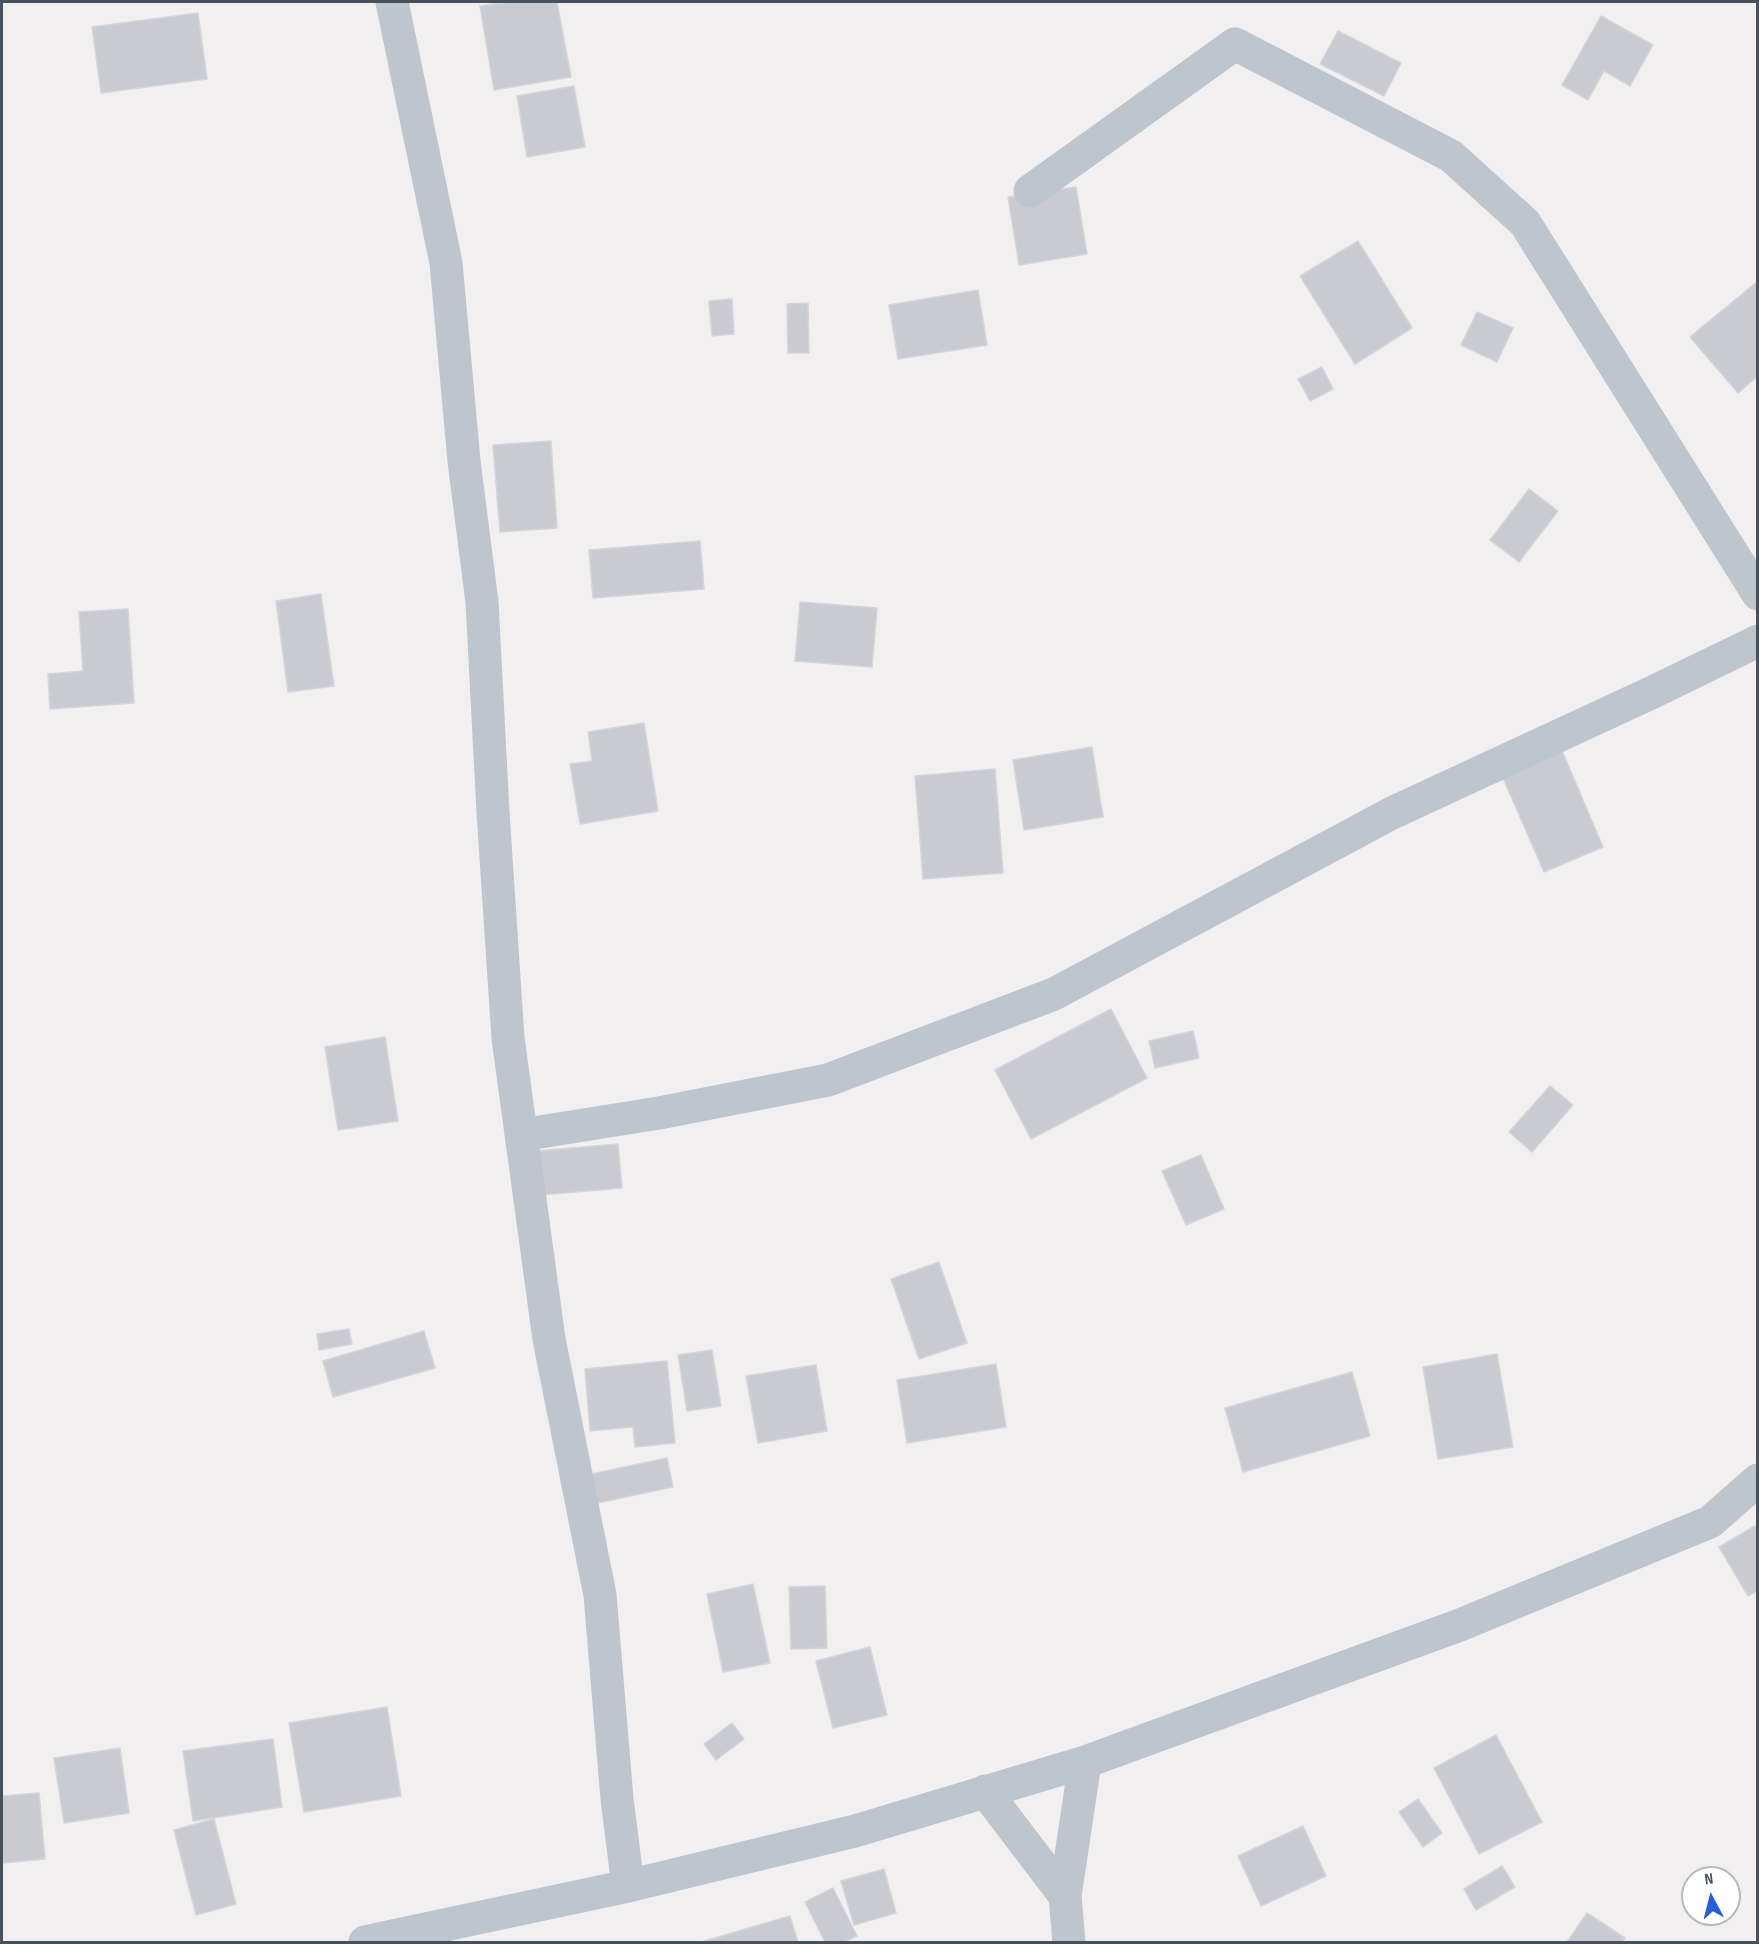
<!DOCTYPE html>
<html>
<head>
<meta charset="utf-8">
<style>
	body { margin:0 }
	#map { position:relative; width:1759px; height:1944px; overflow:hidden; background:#f1efef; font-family:"Sofia Sans Condensed",sans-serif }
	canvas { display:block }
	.frame { position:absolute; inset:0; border:3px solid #48505b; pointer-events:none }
	.north { position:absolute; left:1681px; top:1866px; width:60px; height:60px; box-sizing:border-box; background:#fff; border:2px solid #b6b9bd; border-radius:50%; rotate:353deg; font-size:16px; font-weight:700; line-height:24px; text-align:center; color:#48505b }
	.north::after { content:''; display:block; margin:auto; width:21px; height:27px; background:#255ed6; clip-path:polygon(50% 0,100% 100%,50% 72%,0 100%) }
</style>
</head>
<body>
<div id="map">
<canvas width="1759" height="1944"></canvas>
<div class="frame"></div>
<div class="north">N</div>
</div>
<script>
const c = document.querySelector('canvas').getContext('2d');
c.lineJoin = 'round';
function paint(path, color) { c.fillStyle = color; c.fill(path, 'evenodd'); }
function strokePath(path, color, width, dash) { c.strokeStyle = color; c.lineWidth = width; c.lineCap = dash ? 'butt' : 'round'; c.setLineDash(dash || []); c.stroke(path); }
const building = new Path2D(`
	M 509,2 L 557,2 L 571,77 L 494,90 L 480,6 Z
	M 198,13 L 207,79 L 101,93 L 92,27 Z
	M 1601,16 L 1653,45 L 1630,86 L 1604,71 L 1588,100 L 1562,85 Z
	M 1338,31 L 1401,63 L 1384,96 L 1320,64 Z
	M 574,86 L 585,147 L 527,157 L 517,96 Z
	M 1076,187 L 1087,254 L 1019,265 L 1008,197 Z
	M 1358,241 L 1412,328 L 1355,364 L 1300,276 Z
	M 1758,281 L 1758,376 L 1738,393 L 1690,337 Z
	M 978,290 L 987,345 L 898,359 L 889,305 Z
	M 732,299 L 734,334 L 712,336 L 709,301 Z
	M 808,303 L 809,353 L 788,353 L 787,304 Z
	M 1477,312 L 1513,328 L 1497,362 L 1461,345 Z
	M 1322,367 L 1333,389 L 1310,401 L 1298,379 Z
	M 551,441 L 557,528 L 500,532 L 493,445 Z
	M 1529,489 L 1558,511 L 1519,562 L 1490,540 Z
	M 700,541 L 704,589 L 593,598 L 589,550 Z
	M 321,594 L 334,686 L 288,692 L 276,601 Z
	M 800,602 L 877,608 L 872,667 L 795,661 Z
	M 128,609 L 134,703 L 50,709 L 48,674 L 83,671 L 79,612 Z
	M 644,723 L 658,811 L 580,824 L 570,764 L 592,761 L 588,732 Z
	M 1560,746 L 1603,847 L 1544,872 L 1500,771 Z
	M 1092,747 L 1103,817 L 1024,830 L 1013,760 Z
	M 995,769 L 1003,873 L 923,879 L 915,776 Z
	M 1111,1009 L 1147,1078 L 1031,1139 L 995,1070 Z
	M 1193,1031 L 1199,1058 L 1155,1068 L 1149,1041 Z
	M 385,1037 L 398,1121 L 338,1130 L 325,1047 Z
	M 1550,1086 L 1573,1105 L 1532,1152 L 1509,1132 Z
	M 618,1144 L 622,1188 L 541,1195 L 537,1151 Z
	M 1201,1155 L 1224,1209 L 1186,1225 L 1162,1171 Z
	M 939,1262 L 967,1343 L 919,1359 L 891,1279 Z
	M 349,1329 L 352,1344 L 319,1350 L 317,1334 Z
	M 424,1331 L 435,1368 L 333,1397 L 323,1361 Z
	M 712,1350 L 721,1406 L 687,1411 L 678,1355 Z
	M 1497,1354 L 1513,1447 L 1438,1459 L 1423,1367 Z
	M 667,1361 L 675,1443 L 635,1447 L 633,1427 L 590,1431 L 585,1369 Z
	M 996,1364 L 1006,1427 L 907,1443 L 897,1380 Z
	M 816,1365 L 827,1431 L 758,1443 L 746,1376 Z
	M 1352,1372 L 1370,1436 L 1243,1472 L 1225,1408 Z
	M 667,1458 L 673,1487 L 588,1505 L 582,1476 Z
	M 1755,1526 L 1758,1531 L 1758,1590 L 1748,1596 L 1719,1547 Z
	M 753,1584 L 770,1663 L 723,1672 L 707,1594 Z
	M 825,1586 L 827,1648 L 791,1649 L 789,1587 Z
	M 870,1647 L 887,1715 L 833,1728 L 816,1661 Z
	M 387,1707 L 401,1796 L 304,1812 L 289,1723 Z
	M 732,1723 L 744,1739 L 716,1760 L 704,1744 Z
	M 1496,1735 L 1542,1822 L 1479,1854 L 1434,1768 Z
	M 273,1739 L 282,1807 L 193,1821 L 183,1751 Z
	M 120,1748 L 129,1813 L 64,1823 L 54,1758 Z
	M 39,1793 L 45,1859 L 2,1863 L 2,1796 Z
	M 1418,1799 L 1442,1833 L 1423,1847 L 1399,1812 Z
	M 214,1819 L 236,1904 L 196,1915 L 174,1830 Z
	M 1303,1826 L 1326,1876 L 1261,1906 L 1238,1856 Z
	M 1502,1866 L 1515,1887 L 1476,1910 L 1464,1889 Z
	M 884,1869 L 896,1913 L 854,1925 L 841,1881 Z
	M 833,1888 L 857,1936 L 843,1942 L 825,1942 L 805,1902 Z
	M 1587,1913 L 1625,1938 L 1622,1942 L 1567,1942 Z
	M 790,1916 L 798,1942 L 701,1942 Z`);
paint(building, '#c9cbd1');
strokePath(building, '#d3d5da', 1.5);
strokePath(new Path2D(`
	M 392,2 L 446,263 L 464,461 L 482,602 L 493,812 L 508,1038 L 549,1339 L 600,1595 L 617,1799 L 628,1886
	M 1030,191 L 1235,44 L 1451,156 L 1525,223 L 1758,594
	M 521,1135 L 659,1113 L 828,1080 L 1054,994 L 1392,813 L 1653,692 L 1758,641
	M 985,1791 L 1065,1896
	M 365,1942 L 628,1886 L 855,1831 L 1085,1762 L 1460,1625 L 1710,1522 L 1758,1480
	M 1069,1942 L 1065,1896 L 1085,1762`), '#bec5cd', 33);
</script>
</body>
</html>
